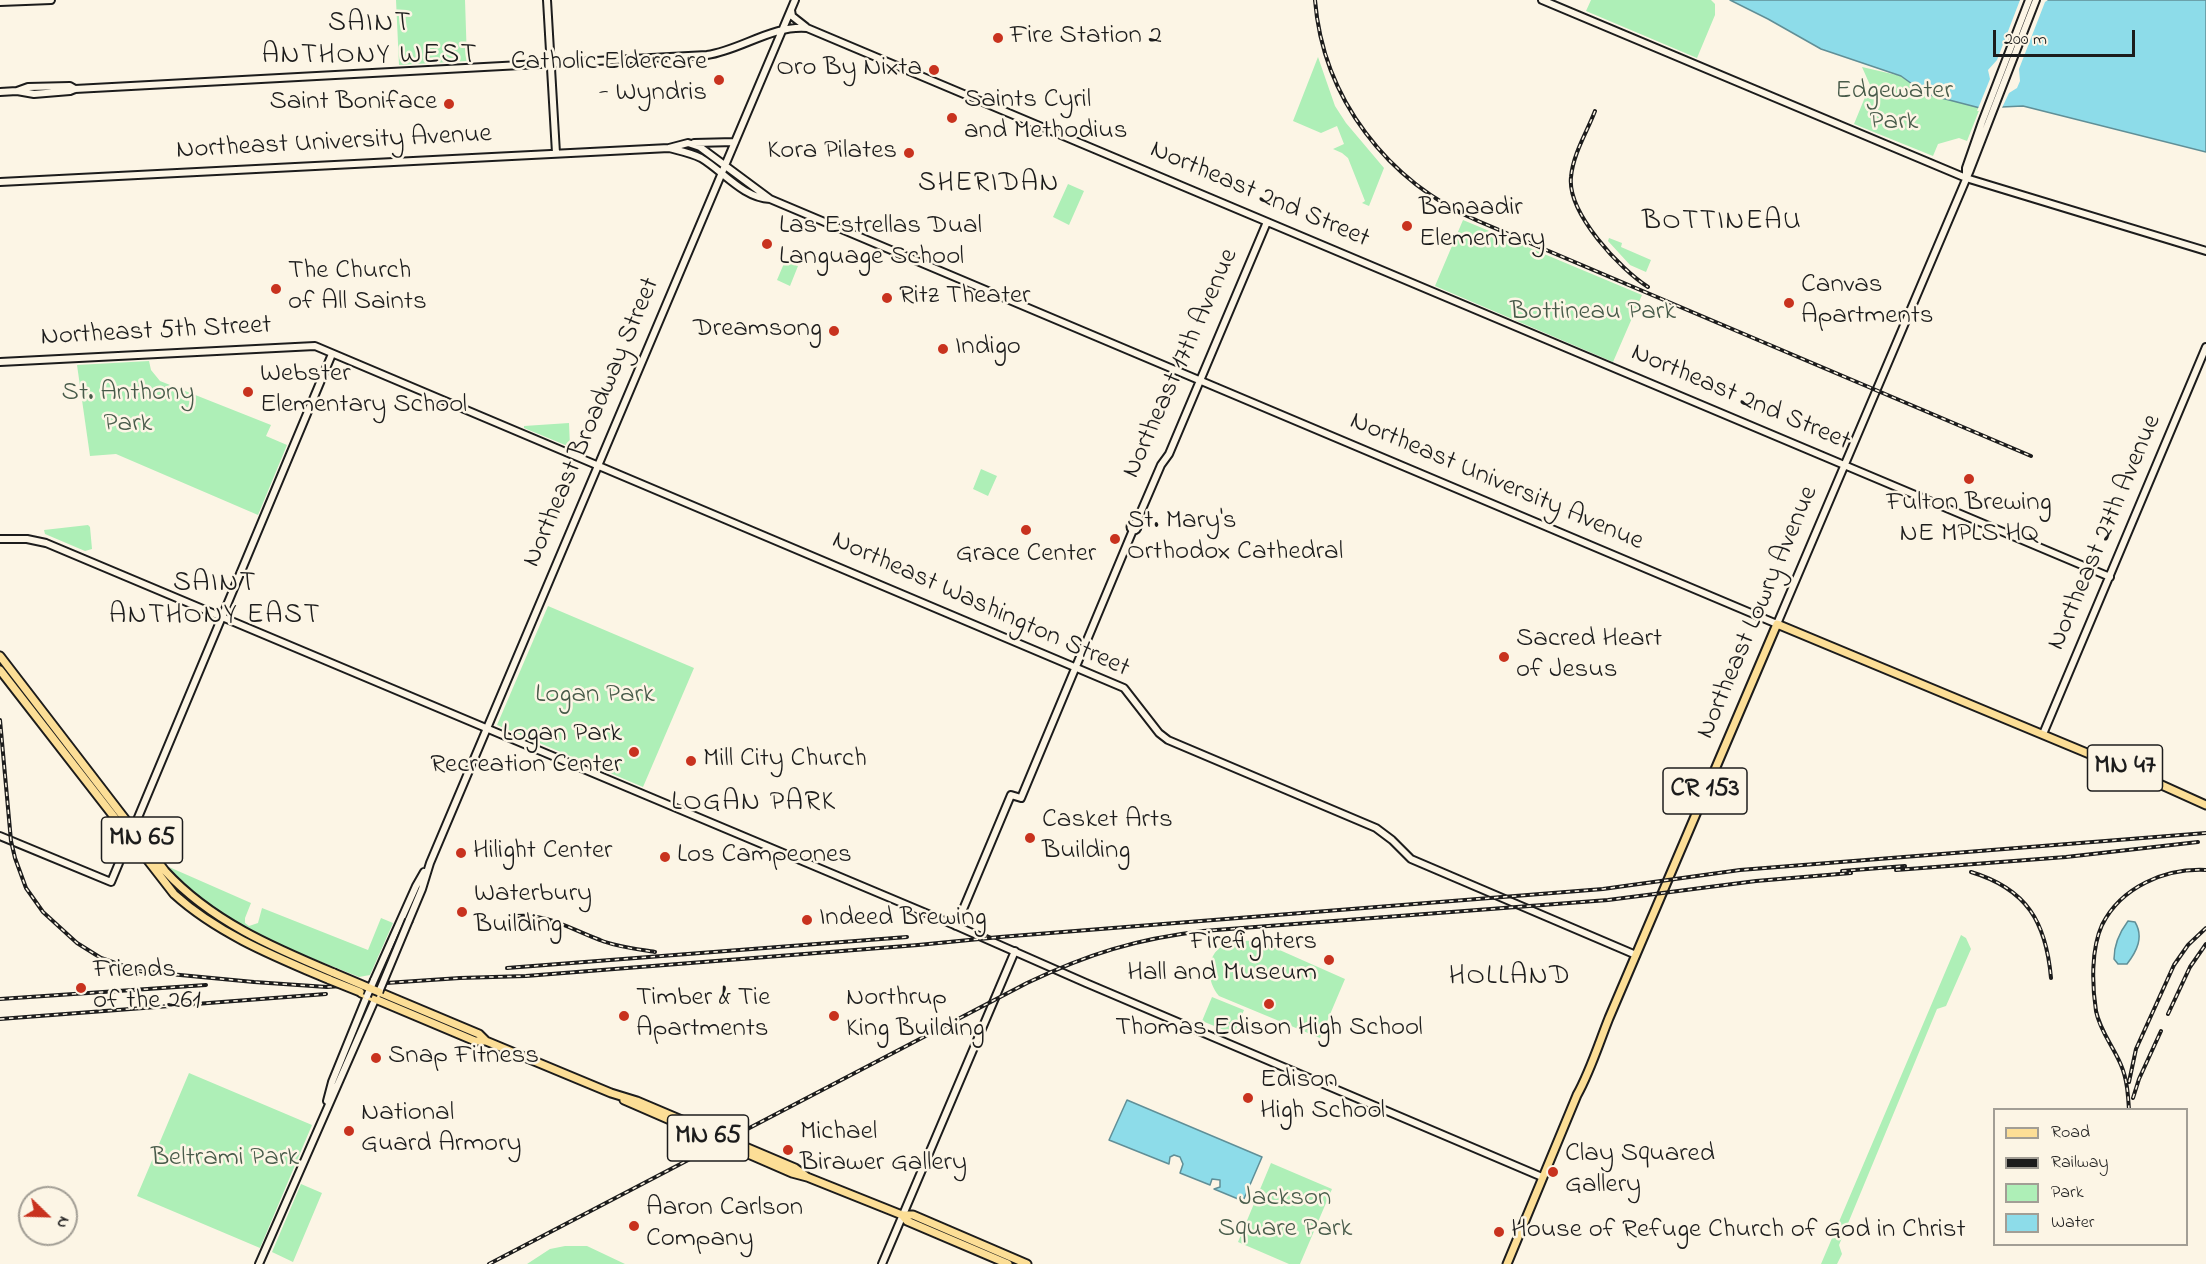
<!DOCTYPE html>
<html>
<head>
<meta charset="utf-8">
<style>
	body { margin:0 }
	#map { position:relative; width:2206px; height:1264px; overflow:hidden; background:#fcf5e5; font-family:"Indie Flower",sans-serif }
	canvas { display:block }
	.legend { position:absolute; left:1993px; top:1108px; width:195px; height:138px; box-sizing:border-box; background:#fcf5e5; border:2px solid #a29e95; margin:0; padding:8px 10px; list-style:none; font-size:18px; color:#1c1c1c }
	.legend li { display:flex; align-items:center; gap:12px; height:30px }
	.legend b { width:30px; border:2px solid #a29e95 }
	.north { position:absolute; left:18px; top:1186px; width:60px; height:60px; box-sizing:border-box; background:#fcf5e5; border:2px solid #a29e95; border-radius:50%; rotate:113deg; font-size:16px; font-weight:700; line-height:24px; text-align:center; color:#1c1c1c }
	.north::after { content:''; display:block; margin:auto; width:21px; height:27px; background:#c8321e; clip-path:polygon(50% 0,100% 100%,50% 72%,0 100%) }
	.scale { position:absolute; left:1993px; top:30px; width:142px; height:27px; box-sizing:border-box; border:3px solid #1c1c1c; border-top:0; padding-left:8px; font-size:18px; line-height:21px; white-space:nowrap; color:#1c1c1c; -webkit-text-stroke:4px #fcf5e5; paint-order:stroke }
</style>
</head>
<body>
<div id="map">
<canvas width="2206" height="1264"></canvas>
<ul class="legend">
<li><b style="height:8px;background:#fcde96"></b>Road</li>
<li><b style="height:8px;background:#1c1c1c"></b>Railway</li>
<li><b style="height:16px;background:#aeefb7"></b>Park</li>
<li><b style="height:16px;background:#8ddce9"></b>Water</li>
</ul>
<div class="north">N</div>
<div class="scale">200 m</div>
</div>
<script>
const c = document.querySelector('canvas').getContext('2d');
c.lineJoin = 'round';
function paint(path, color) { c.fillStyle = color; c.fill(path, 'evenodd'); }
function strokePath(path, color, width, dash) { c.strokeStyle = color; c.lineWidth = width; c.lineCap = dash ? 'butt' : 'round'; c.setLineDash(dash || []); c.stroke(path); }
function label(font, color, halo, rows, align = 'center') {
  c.font = font + ' "Indie Flower",sans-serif'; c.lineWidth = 5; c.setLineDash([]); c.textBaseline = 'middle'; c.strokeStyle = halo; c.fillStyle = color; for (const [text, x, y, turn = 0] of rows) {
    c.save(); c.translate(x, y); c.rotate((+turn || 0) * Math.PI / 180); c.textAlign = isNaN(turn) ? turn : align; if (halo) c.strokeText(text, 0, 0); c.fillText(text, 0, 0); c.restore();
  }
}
paint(new Path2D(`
	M 396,0 L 465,0 L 467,61 L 399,65 Z
	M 1591,0 L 1711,0 L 1715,4 L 1715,15 L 1697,58 L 1586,11 Z
	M 1318,57 L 1335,106 L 1346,123 L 1384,168 L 1369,206 L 1362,203 L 1365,201 L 1348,158 L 1342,153 L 1333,149 L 1344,144 L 1337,126 L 1321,133 L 1293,121 Z
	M 1862,67 L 1901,76 L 1926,94 L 1980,108 L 1967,141 L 1959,138 L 1938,144 L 1933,156 L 1854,124 L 1870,85 Z
	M 1068,184 L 1084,191 L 1069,225 L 1053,217 Z
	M 1463,220 L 1642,295 L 1613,362 L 1435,286 Z
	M 1609,238 L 1622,243 L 1621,247 L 1651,260 L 1646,272 L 1630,265 L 1608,241 Z
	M 785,261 L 798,266 L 790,286 L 777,280 Z
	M 149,361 L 151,370 L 160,381 L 271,425 L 266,436 L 287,445 L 258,515 L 116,454 L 90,456 L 77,365 Z
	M 569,423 L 570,447 L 524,428 L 524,426 Z
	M 981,469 L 997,476 L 988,496 L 973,489 Z
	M 88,525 L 90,527 L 92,549 L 85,551 L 45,534 L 44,530 Z
	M 548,606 L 694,668 L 643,787 L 497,725 Z
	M 169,867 L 251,903 L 245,918 L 245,923 L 249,926 L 258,923 L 262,908 L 368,950 L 381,918 L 393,923 L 370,975 L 359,977 C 293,950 215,924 169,867 Z
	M 1961,935 L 1966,938 L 1971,949 L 1946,1006 L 1937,1009 L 1839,1245 L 1842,1254 L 1837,1264 L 1821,1264 Z
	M 1257,940 L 1345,979 L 1320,1038 L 1219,996 C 1207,982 1204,956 1224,945 C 1232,941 1248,941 1257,940 Z
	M 1212,997 L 1244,1010 L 1234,1034 L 1202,1021 Z
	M 189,1073 L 312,1125 L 260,1248 L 137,1196 Z
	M 1271,1163 L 1332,1189 L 1300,1264 L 1289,1264 L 1238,1242 Z
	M 301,1184 L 322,1193 L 293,1262 L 272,1252 Z
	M 565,1246 L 587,1246 L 625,1264 L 527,1264 L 550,1249 Z`), '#aeefb7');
const water = new Path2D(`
	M 1730,0 L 2206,0 L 2206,152 L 2023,106 L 1980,108 L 1926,94 L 1901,76 L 1821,49 L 1768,19 Z
	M 2128,921 L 2135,922 C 2144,937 2137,951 2127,964 L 2118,964 L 2114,959 C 2114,944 2119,933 2128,921 Z
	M 1127,1100 L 1262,1157 L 1243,1201 L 1214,1189 L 1220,1187 L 1220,1180 L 1212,1179 L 1210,1185 L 1180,1173 L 1183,1164 L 1180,1157 L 1174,1155 L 1170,1157 L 1169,1164 L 1109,1140 Z`);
paint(water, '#8ddce9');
strokePath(water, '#608f97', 1.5);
paint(new Path2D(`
	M 2020,0 L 2048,0 L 2045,2 L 2019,69 L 2020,81 L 2017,88 L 2009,93 L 2001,110 L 1977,111 L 1990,79 L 1988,70 L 1997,60 Z`), '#fcf5e5');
const secondary = new Path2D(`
	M 547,0 L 556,153
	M 1542,0 L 1966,178 L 2206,251
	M 0,2 L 51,0
	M 791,10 L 792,16 L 806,27
	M 17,91 L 28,87 L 70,86 L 75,89
	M 0,92 L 17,91 L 34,94 L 70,91 L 75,89 L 707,55 C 741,50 772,25 807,28 L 2110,577
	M 694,143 L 735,142
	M 669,148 L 688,143 L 700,147 L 770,199 L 1777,624 L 1970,170 L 2036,0
	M 1966,177 L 1966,168 L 1982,122 L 2029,0
	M 0,182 L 669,148 C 680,151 691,153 701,158 C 723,171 743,198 770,199
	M 0,362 L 315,346 L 1124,688 L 1159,733 L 1168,740 L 1376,828 L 1392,840 L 1411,859 L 1636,955
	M 1136,523 L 1161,465 L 1169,454 L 1267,222
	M1130.5 527a3.5 3.5 0 1 1 7 0a3.5 3.5 0 1 1-7 0Z
	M 0,539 L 27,539 L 46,543 L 952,924 L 1086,983 L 1542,1177
	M 2043,734 L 2206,347
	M 0,836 L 111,882 L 332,354
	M 409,920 L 422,889 L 430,863 L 795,0
	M 956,926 L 1011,795 L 1021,798 L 1133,530
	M 374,980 L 416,886 L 424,872
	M 327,1101 L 332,1082 L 367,996
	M 259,1264 L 377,995
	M 882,1264 L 1015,951`);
const primary = new Path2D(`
	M 0,656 L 165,871 C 211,921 272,947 334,973
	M 0,670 L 174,894 C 218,934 276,957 330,980
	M 120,858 L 131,853 L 142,857
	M 379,992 L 479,1034 L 486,1041
	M 361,993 L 475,1041 L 486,1041 L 611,1093 L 637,1101 L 795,1168 L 807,1177
	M 624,1100 L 792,1173 L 807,1177 L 902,1215 L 913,1215 L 1027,1264
	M 902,1215 L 907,1221 L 1008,1264
	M 1507,1264 L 1577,1095 C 1590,1072 1599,1043 1609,1018 L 1777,624 L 2135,773 L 2206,805`);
strokePath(secondary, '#1c1c1c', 10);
strokePath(primary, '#1c1c1c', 11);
strokePath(secondary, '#fcf5e5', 6);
strokePath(primary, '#fcde96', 7);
const rail = new Path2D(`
	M 1315,0 C 1323,99 1388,182 1478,221 L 2031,456
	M 1595,111 C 1587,132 1573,154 1571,177 C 1567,213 1620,269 1648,287
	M 0,720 L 11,841 L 15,858 L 26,888 L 43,912 L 77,943 L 101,958 L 138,971 L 254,982 L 327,987 L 460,978 L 526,976 L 918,945 L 1000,937 L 1603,889 L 1740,870 L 2206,833
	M 1896,870 L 2066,857 L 2198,842
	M 1842,871 L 1905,866
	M 1971,872 C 2027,889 2046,922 2051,978
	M 516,916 C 547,913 572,930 600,940 C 617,947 637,949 655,952
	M 507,968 L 907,937
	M 0,999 L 206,985
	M 2168,1014 L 2190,967 L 2206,944
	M 0,1019 L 326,994
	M 2129,1082 L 2136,1049 L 2174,965 L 2188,945 L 2206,928
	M 2133,1098 L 2139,1079 L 2161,1031
	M 2129,1110 C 2128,1094 2127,1079 2121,1065 C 2113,1046 2100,1031 2096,1011 C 2092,985 2091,949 2102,925 C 2121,887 2165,868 2206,870
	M 489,1264 L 1027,983 C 1088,954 1136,939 1203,931 L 1608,900 L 1756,881 L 1851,873`);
strokePath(rail, '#1c1c1c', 4);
strokePath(rail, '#fcf5e5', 1.5, [4.5]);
const secondaryBridge = new Path2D(`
	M 379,992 L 409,920
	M 367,996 L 374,980`);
const primaryBridge = new Path2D(`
	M 334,973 L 379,992
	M 330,980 L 360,992`);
strokePath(secondaryBridge, '#1c1c1c', 10, []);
strokePath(primaryBridge, '#1c1c1c', 11, []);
strokePath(secondaryBridge, '#fcf5e5', 6);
strokePath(primaryBridge, '#fcde96', 7);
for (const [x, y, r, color] of [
	[998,38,6,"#c8321e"],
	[934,70,6,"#c8321e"],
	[719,80,6,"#c8321e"],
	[449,104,6,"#c8321e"],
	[952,118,6,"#c8321e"],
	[909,153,6,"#c8321e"],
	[1407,226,6,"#c8321e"],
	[767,244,6,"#c8321e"],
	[276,289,6,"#c8321e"],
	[887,298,6,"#c8321e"],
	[1789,303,6,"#c8321e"],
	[834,331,6,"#c8321e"],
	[943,349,6,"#c8321e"],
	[248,392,6,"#c8321e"],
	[1969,479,6,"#c8321e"],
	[1026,530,6,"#c8321e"],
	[1115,539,6,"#c8321e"],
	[1504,657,6,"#c8321e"],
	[634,752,6,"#c8321e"],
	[691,761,6,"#c8321e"],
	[1030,838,6,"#c8321e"],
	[461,853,6,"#c8321e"],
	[665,857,6,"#c8321e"],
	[462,912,6,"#c8321e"],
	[807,920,6,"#c8321e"],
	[1329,960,6,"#c8321e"],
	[81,988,6,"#c8321e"],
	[1269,1004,6,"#c8321e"],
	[624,1016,6,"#c8321e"],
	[834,1016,6,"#c8321e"],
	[376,1058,6,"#c8321e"],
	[1248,1098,6,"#c8321e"],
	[349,1131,6,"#c8321e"],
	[788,1150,6,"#c8321e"],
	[1553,1172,6,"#c8321e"],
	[634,1226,6,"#c8321e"],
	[1499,1232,6,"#c8321e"]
]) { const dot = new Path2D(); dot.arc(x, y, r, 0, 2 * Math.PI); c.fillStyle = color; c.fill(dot); strokePath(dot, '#fcf5e5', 2); }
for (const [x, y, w] of [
	[2125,768,75],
	[1705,791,84],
	[142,840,81],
	[708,1138,81]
]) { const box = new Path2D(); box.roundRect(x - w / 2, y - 23, w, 46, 4.5); c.fillStyle = '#fcf5e5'; c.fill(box); strokePath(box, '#1c1c1c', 1.5); }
label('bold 26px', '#1c1c1c', null, [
	["MN 47",2125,768],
	["CR 153",1705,791],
	["MN 65",142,840],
	["MN 65",708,1138]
]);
label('27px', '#1c1c1c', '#fcf5e5', [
	["Fire Station 2",1010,38],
	["Catholic Eldercare",707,64,"right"],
	["- Wyndris",707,95,"right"],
	["Oro By Nixta",922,70,"right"],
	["Saints Cyril",964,102],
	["and Methodius",964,133],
	["Saint Boniface",437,104,"right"],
	["Kora Pilates",897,153,"right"],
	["Banaadir",1419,210],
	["Elementary",1419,241],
	["Las Estrellas Dual",779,228],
	["Language School",779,259],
	["The Church",288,273],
	["of All Saints",288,304],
	["Canvas",1801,287],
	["Apartments",1801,318],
	["Ritz Theater",899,298],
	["Dreamsong",822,331,"right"],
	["Indigo",955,349],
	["Webster",260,376],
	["Elementary School",260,407],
	["Fulton Brewing",1969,505,"center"],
	["NE MPLS HQ",1969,536,"center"],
	["St. Mary's",1127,523],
	["Orthodox Cathedral",1127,554],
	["Grace Center",1026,556,"center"],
	["Sacred Heart",1516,641],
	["of Jesus",1516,672],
	["Logan Park",622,736,"right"],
	["Recreation Center",622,767,"right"],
	["Mill City Church",703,761],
	["Casket Arts",1042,822],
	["Building",1042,853],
	["Hilight Center",473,853],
	["Los Campeones",677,857],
	["Waterbury",474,896],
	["Building",474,927],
	["Indeed Brewing",819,920],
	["Firefighters",1317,944,"right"],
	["Hall and Museum",1317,975,"right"],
	["Friends",93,972],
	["of the 261",93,1003],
	["Timber & Tie",636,1000],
	["Apartments",636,1031],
	["Northrup",846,1000],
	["King Building",846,1031],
	["Thomas Edison High School",1269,1030,"center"],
	["Snap Fitness",388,1058],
	["Edison",1260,1082],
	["High School",1260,1113],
	["National",361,1115],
	["Guard Armory",361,1146],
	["Michael",800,1134],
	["Birawer Gallery",800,1165],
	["Clay Squared",1565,1156],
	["Gallery",1565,1187],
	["Aaron Carlson",646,1210],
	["Company",646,1241],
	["House of Refuge Church of God in Christ",1511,1232]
], 'left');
label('27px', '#485b4a', '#fcf5e5', [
	["Edgewater",1894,93],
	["Park",1894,124],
	["Bottineau Park",1593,314],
	["St. Anthony",128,395],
	["Park",128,426],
	["Logan Park",595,697],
	["Beltrami Park",225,1160],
	["Jackson",1285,1200],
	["Square Park",1285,1231]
]);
label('27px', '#1c1c1c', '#fcf5e5', [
	["Northeast University Avenue",334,144,-3],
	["Northeast 2nd Street",1259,196,23],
	["Northeast 5th Street",156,333,-3],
	["Northeast 17th Avenue",1182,364,-66],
	["Northeast 2nd Street",1740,399,23],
	["Northeast Broadway Street",593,423,-67],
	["Northeast University Avenue",1496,483,23],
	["Northeast 27th Avenue",2106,533,-67],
	["Northeast Washington Street",980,606,24],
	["Northeast Lowry Avenue",1759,613,-67]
]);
c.letterSpacing = '1.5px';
label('28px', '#1c1c1c', '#fcf5e5', [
	["SAINT",370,25],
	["ANTHONY WEST",370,57],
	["SHERIDAN",989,185],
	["BOTTINEAU",1722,223],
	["SAINT",215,585],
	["ANTHONY EAST",215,617],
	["LOGAN PARK",754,804],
	["HOLLAND",1510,978]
]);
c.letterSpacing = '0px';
</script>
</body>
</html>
